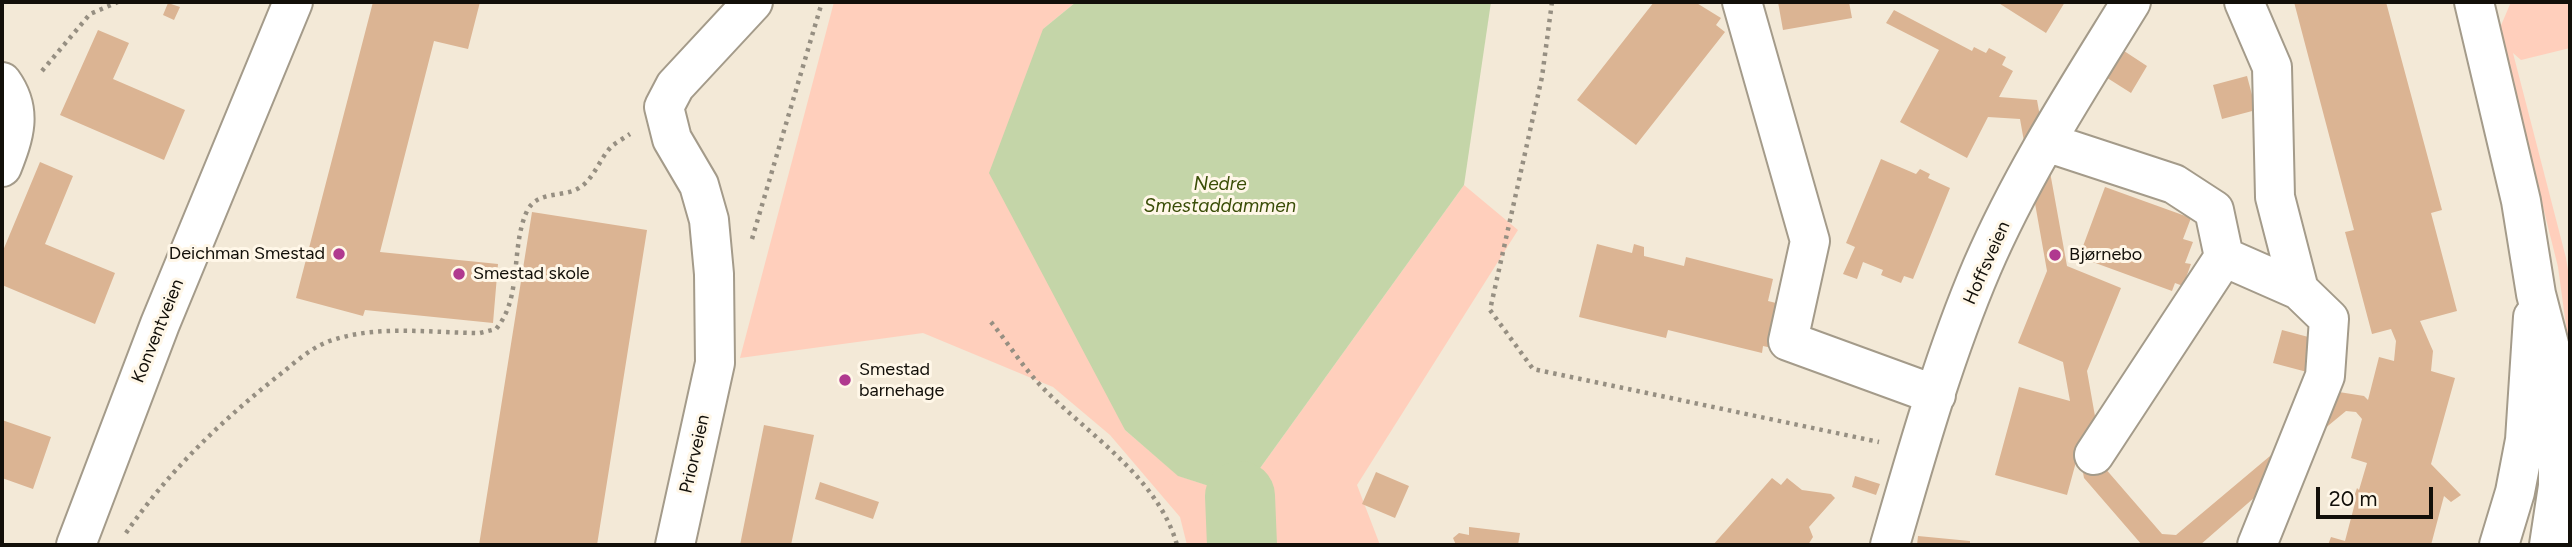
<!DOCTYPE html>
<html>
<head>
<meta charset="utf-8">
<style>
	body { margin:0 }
	#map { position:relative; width:2572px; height:547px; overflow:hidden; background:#f3e9d7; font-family:Figtree,sans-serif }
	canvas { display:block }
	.frame { position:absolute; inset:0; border:4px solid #120f09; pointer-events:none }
	.scale { position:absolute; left:2316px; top:487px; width:117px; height:32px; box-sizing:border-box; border:4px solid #120f09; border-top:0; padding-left:9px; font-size:21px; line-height:24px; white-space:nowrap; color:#120f09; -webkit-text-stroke:5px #fff7e8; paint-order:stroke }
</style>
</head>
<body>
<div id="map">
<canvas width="2572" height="547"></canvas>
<div class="frame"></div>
<div class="scale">20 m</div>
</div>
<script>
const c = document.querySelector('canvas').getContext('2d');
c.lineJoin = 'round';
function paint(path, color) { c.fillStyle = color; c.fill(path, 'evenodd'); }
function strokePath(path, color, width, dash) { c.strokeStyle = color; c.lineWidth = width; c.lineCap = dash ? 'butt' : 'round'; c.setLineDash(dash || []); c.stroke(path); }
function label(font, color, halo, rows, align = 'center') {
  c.font = font + ' Figtree,sans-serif'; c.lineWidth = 6; c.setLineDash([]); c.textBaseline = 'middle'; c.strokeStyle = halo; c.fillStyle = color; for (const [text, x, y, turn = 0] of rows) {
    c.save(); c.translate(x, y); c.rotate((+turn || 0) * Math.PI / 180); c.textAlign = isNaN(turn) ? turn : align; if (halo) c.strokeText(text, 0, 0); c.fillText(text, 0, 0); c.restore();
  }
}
paint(new Path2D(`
	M 834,2 L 1076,2 L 1043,29 L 1125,430 L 1179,476 L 1240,496 L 1464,185 L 1518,230 L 1357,485 L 1380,545 L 1187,545 L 1180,517 L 1110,435 L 1053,387 L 923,333 L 740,358 Z
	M 2511,2 L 2570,2 L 2570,48 L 2521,60 L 2513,53 L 2566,258 L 2570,283 L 2570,355 L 2558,267 L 2499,30 Z`), '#ffcfbc');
paint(new Path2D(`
	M 1076,2 L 1491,2 L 1464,185 L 1240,496 L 1178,476 L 1125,430 L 989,173 L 1043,29 Z`), '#c4d5a8');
strokePath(new Path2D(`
	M 1240,496 L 1242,545`), '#c4d5a8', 70);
paint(new Path2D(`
	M 373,2 L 480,2 L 468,49 L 434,41 L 380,252 L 498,264 L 493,323 L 365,310 L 363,316 L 296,298 Z
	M 1654,2 L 1695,2 L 1721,18 L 1716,25 L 1725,32 L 1636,145 L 1577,100 Z
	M 1778,2 L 1849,2 L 1852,18 L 1783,30 Z
	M 1997,2 L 2065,2 L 2046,33 Z
	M 2294,2 L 2386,2 L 2442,210 L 2431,213 L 2457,311 L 2420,321 L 2433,351 L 2431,371 L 2455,378 L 2431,464 L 2461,495 L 2451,502 L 2444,496 L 2431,545 L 2328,545 L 2331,537 L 2345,541 L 2355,503 L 2353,500 L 2357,488 L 2359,490 L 2367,463 L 2351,458 L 2362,419 L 2356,412 L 2346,411 L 2306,444 L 2310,449 L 2200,545 L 2142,545 L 2084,478 L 2079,451 L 2067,495 L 1995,475 L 2019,387 L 2070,401 L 2063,362 L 2018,343 L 2047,271 L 2020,119 L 1988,117 L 1967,158 L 1900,122 L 1939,50 L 1886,23 L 1894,10 L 1972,51 L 1974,47 L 1986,53 L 1989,48 L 2006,57 L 2002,65 L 2013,71 L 1999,97 L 2037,100 L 2067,266 L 2121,288 L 2087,371 L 2104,467 L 2162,534 L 2176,535 L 2295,435 L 2294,431 L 2339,392 L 2364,396 L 2368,400 L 2379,357 L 2394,361 L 2396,341 L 2391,329 L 2372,334 L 2345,232 L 2354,230 Z
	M 168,3 L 180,7 L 174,20 L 163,15 Z
	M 98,30 L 129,43 L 113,79 L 185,110 L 164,160 L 60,115 Z
	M 2118,47 L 2147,66 L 2131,93 L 2101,74 Z
	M 2247,76 L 2256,110 L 2222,119 L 2213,85 Z
	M 1881,159 L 1916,174 L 1920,169 L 1930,174 L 1928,178 L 1950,188 L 1913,279 L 1904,276 L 1901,283 L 1881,275 L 1883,270 L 1863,262 L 1857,279 L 1843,274 L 1855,247 L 1846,243 Z
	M 40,162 L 73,176 L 45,244 L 115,273 L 95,324 L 2,285 L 2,253 Z
	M 2105,187 L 2191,218 L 2183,239 L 2193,242 L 2185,263 L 2191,264 L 2183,286 L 2175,283 L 2172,291 L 2079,257 Z
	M 532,212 L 647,230 L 597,545 L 479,545 Z
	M 1597,244 L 1632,253 L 1634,244 L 1644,247 L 1644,256 L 1684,266 L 1686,257 L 1773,279 L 1768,301 L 1776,303 L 1771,324 L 1777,326 L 1772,348 L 1763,346 L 1762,353 L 1668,330 L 1666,338 L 1579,317 Z
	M 2282,330 L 2316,339 L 2307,372 L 2273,363 Z
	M 2,420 L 51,437 L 33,489 L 2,478 Z
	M 764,425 L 814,435 L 791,545 L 740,545 Z
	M 1376,472 L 1409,486 L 1395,518 L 1362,504 Z
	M 1855,476 L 1880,484 L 1876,495 L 1852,487 Z
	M 1772,478 L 1781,485 L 1787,478 L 1802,490 L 1831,494 L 1835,498 L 1809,527 L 1813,537 L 1808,545 L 1713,545 Z
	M 820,482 L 879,502 L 873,519 L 815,499 Z
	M 1469,527 L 1520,533 L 1518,545 L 1456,545 L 1453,538 L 1459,533 L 1469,535 Z
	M 1918,536 L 1970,541 L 1970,545 L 1917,545 Z`), '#dbb493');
const minor = new Path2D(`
	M 1742,2 L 1810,241 L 1788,341 L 1936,395
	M 2244,2 L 2272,67 L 2275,197 L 2299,290 L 2329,319 L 2325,376 L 2257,545
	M 2474,2 L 2521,201 L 2536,294 L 2558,379 L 2558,486 L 2549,545
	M 2,82 C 23,111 14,136 2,167
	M 2046,142 L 2174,184 L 2214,210 L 2224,257 L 2094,455
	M 2224,257 L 2299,290
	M 76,545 L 160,324 L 293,2
	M 675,545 L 715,363 L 714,274 L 709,220 L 699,185 L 672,139 L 664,107 L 675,86 L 753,2
	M 1890,545 C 1917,452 1944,356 1982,267 C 2022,174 2078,88 2131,2
	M 2499,545 L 2515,492 L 2525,440 L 2533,317`);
strokePath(minor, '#a49b8a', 42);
strokePath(new Path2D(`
	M 1552,2 L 1542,77 L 1490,310 L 1533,369 L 1879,442
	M 42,71 L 90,14 L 118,2
	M 752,239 L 822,2
	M 991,322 C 1008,343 1023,367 1041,386 C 1088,435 1158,477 1177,545
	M 126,533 C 168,472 220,422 278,376 C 296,362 313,345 336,339 C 381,325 433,333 480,333 L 496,329 C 523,297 510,248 527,211 C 538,190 562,198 579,188 C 595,178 599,159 612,146 C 617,142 624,138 630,134`), '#968f82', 4.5, [3.5, 5]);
strokePath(minor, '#fff', 38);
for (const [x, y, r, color] of [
	[339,254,7,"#b0398f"],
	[2055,255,7,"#b0398f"],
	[459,274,7,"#b0398f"],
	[845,380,7,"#b0398f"]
]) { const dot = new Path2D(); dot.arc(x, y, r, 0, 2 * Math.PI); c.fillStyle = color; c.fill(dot); strokePath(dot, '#fff7e8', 2.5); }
label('18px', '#120f09', '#fff7e8', [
	["Deichman Smestad",325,254,"right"],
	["Bjørnebo",2069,255],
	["Smestad skole",473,274],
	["Smestad",859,370],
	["barnehage",859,391]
], 'left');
label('18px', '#120f09', '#fff7e8', [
	["Hoffsveien",1987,263,-66],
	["Konventveien",158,331,-68],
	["Priorveien",695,454,-77]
]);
label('italic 19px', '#3a4d07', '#fff7e8', [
	["Nedre",1220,184],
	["Smestaddammen",1220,206]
]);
</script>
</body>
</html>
